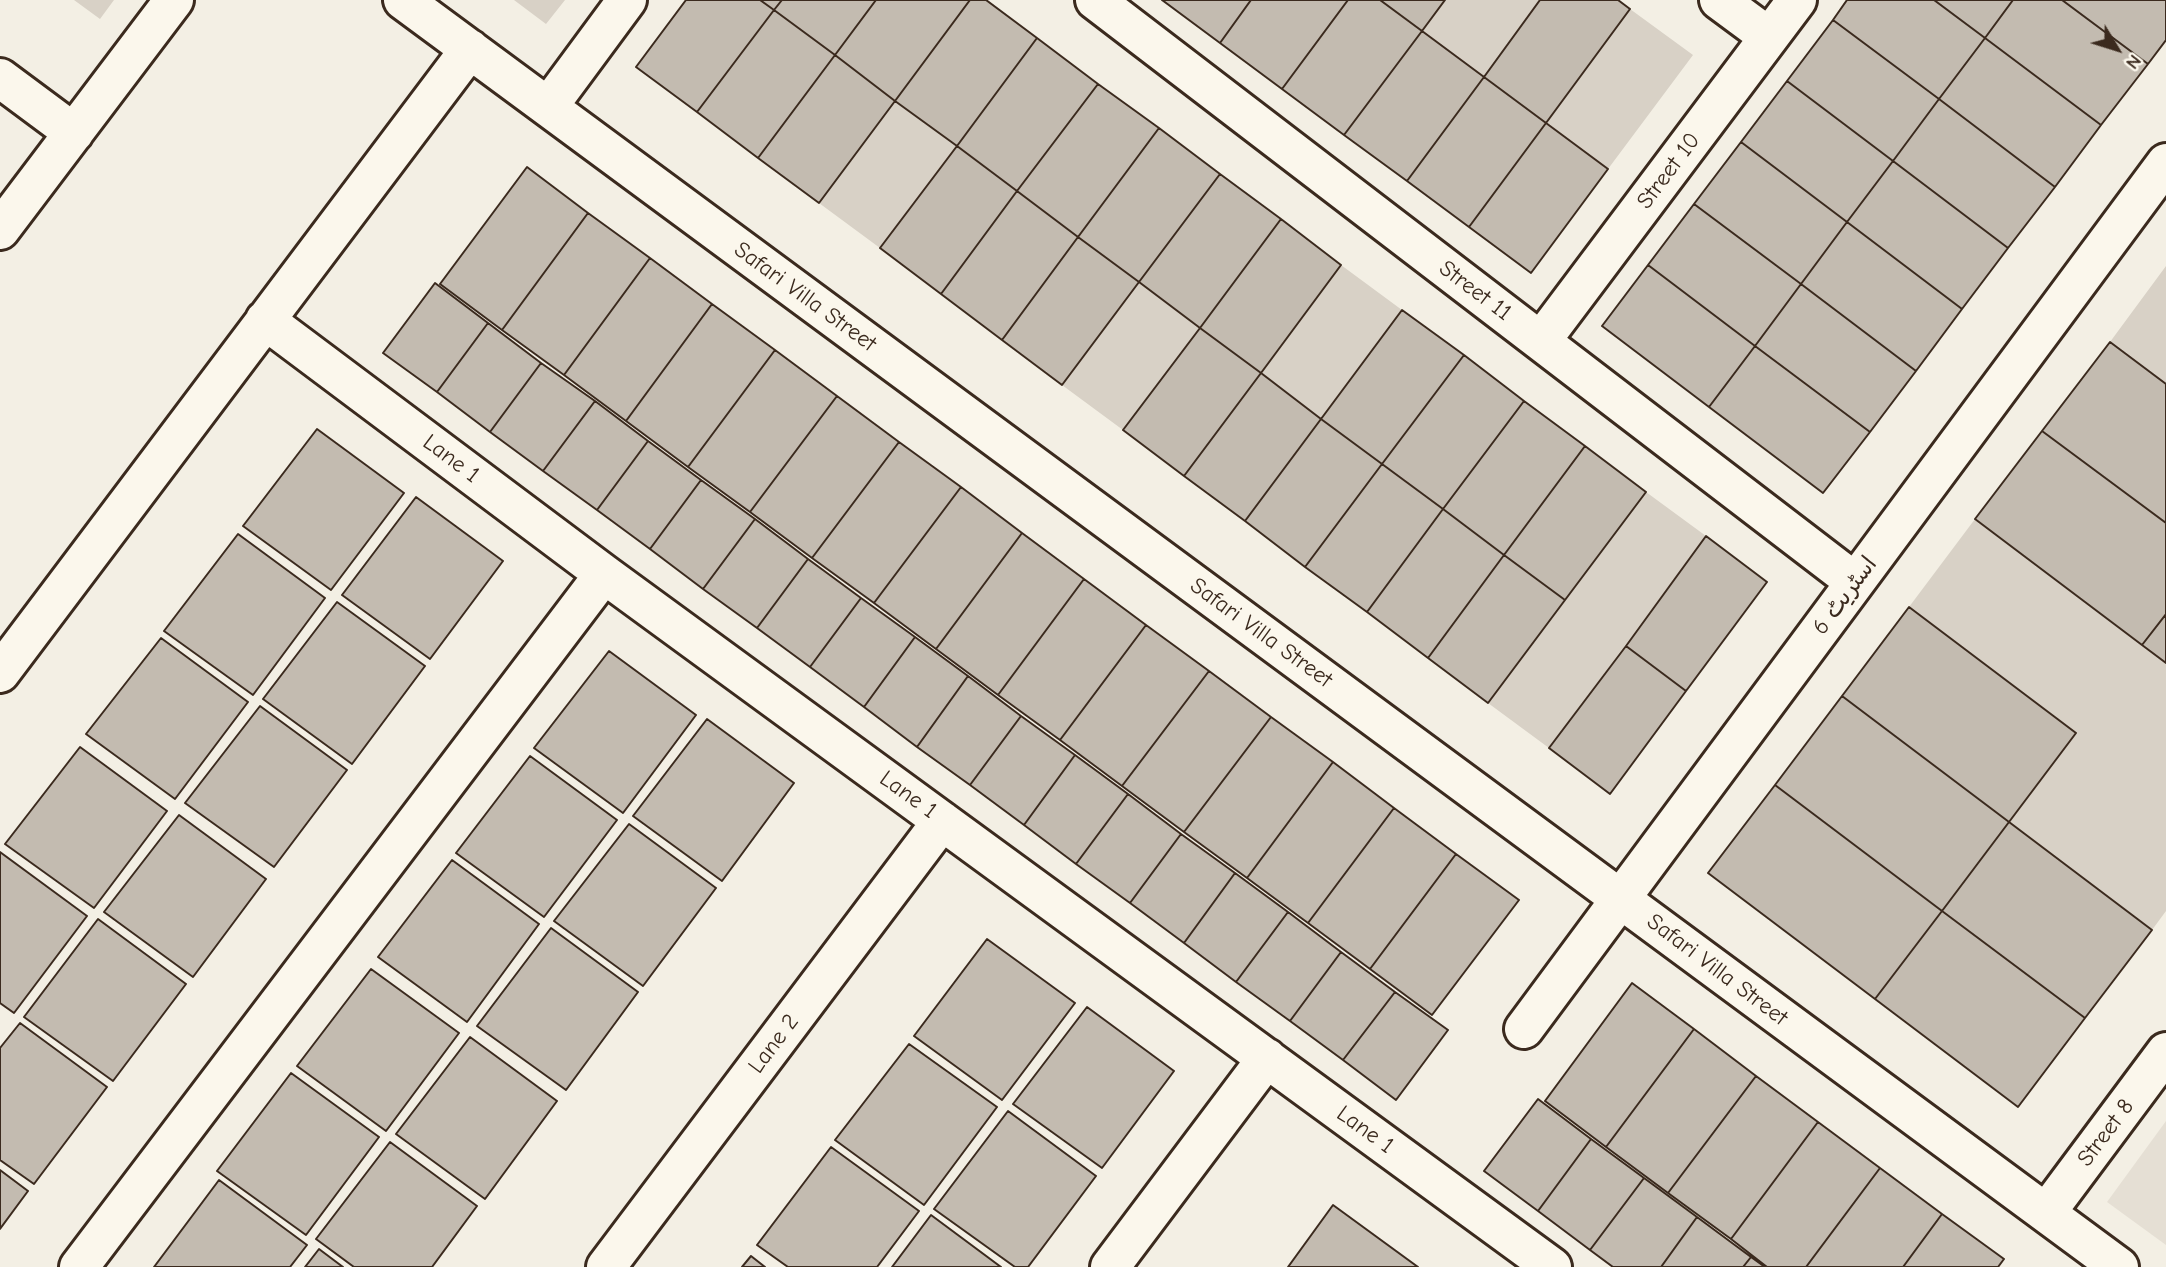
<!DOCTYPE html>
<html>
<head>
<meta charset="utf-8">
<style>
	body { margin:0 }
	#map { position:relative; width:2166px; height:1267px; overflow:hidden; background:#f3efe4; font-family:"Comic Neue",sans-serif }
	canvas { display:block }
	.north { position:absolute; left:2082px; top:14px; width:70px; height:70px; -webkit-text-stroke:5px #fbf7ec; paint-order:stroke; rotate:128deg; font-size:19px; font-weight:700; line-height:28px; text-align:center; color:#3b2a1e }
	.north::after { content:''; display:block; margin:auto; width:24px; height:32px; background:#3b2a1e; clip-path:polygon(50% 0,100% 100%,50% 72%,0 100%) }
</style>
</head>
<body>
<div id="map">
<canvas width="2166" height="1267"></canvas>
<div class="north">N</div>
</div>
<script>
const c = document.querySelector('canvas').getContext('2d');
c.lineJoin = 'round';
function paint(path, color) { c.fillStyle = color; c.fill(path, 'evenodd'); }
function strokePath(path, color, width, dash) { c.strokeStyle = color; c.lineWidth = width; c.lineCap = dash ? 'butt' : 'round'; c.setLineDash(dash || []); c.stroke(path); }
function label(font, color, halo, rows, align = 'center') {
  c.font = font + ' "Comic Neue","Playpen Sans Arabic",sans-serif'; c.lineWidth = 6; c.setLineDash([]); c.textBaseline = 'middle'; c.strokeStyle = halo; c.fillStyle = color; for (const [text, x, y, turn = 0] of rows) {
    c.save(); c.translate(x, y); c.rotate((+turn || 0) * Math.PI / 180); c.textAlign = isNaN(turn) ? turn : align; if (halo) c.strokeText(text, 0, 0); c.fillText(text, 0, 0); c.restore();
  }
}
paint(new Path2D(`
	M 2166,1121 L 2166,1245 L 2107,1202 Z`), '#e5dfd4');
paint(new Path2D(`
	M 74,0 L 114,0 L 100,19 Z
	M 514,0 L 565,0 L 546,24 Z
	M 1445,0 L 1540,0 L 1484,77 L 1422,31 Z
	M 1630,9 L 1693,55 L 1608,169 L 1546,123 Z
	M 895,101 L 957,146 L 880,248 L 819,203 Z
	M 1341,265 L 1402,310 L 1321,419 L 1261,373 Z
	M 2166,266 L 2166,384 L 2110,342 Z
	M 1139,282 L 1200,328 L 1123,430 L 1062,385 Z
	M 1646,492 L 1706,536 L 1549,748 L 1488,703 Z
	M 1975,519 L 2166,663 L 2166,911 L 2152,930 L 2009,822 L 2075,733 L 1909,607 Z`), '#d8d1c6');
const building = new Path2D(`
	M 686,0 L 760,0 L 774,10 L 697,112 L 636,67 Z
	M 760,0 L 782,0 L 774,10 Z
	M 782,0 L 876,0 L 835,55 L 774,10 Z
	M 876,0 L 970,0 L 895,101 L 835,55 Z
	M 970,0 L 986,0 L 1037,38 L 957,146 L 895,101 Z
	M 1162,0 L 1251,0 L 1220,43 Z
	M 1251,0 L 1348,0 L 1282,89 L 1220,43 Z
	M 1348,0 L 1380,0 L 1422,31 L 1344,135 L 1282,89 Z
	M 1380,0 L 1445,0 L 1422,31 Z
	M 1540,0 L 1618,0 L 1630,9 L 1546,123 L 1484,77 Z
	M 1847,0 L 1934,0 L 1985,38 L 1939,99 L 1833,20 Z
	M 1934,0 L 2013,0 L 1985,38 Z
	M 2013,0 L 2062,0 L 2148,64 L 2101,125 L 1985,38 Z
	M 2062,0 L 2166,0 L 2166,40 L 2148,64 Z
	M 774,10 L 835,55 L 758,158 L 697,112 Z
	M 1833,20 L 1939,99 L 1893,161 L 1787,81 Z
	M 1422,31 L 1484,77 L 1407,181 L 1344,135 Z
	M 1037,38 L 1098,84 L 1017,191 L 957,146 Z
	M 1985,38 L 2101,125 L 2055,187 L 1939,99 Z
	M 835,55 L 895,101 L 819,203 L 758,158 Z
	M 1484,77 L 1546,123 L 1469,227 L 1407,181 Z
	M 1787,81 L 1893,161 L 1847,222 L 1741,142 Z
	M 1098,84 L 1159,128 L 1078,237 L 1017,191 Z
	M 1939,99 L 2055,187 L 2008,248 L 1893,161 Z
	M 1546,123 L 1608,169 L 1531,273 L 1469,227 Z
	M 1159,128 L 1220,174 L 1139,282 L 1078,237 Z
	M 1741,142 L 1847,222 L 1801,284 L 1694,204 Z
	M 957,146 L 1017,191 L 941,294 L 880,248 Z
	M 1893,161 L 2008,248 L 1962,309 L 1847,222 Z
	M 527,167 L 588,213 L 502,330 L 440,284 Z
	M 1220,174 L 1281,219 L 1200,328 L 1139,282 Z
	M 1017,191 L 1078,237 L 1002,340 L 941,294 Z
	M 1694,204 L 1801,284 L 1755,346 L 1648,265 Z
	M 588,213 L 650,258 L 564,375 L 502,330 Z
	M 1281,219 L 1341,265 L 1261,373 L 1200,328 Z
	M 1847,222 L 1962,309 L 1916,371 L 1801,284 Z
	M 1078,237 L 1139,282 L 1062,385 L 1002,340 Z
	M 650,258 L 712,304 L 626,421 L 564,375 Z
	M 1648,265 L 1755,346 L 1709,407 L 1602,326 Z
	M 435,283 L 488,323 L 437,392 L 383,353 Z
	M 1801,284 L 1916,371 L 1870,432 L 1755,346 Z
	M 712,304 L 775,350 L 688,467 L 626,421 Z
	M 1402,310 L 1464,355 L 1382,464 L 1321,419 Z
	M 488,323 L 541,363 L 490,432 L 437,392 Z
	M 1200,328 L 1261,373 L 1184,476 L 1123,430 Z
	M 2110,342 L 2166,384 L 2166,523 L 2042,431 Z
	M 1755,346 L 1870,432 L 1823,493 L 1709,407 Z
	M 775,350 L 837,396 L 750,512 L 688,467 Z
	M 1464,355 L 1524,401 L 1443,509 L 1382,464 Z
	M 541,363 L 595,401 L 543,471 L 490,432 Z
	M 1261,373 L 1321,419 L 1245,521 L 1184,476 Z
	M 837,396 L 899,442 L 812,558 L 750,512 Z
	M 595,401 L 648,441 L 597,510 L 543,471 Z
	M 1524,401 L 1585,446 L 1504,555 L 1443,509 Z
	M 1321,419 L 1382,464 L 1305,567 L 1245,521 Z
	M 317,429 L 404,493 L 331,590 L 243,526 Z
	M 2042,431 L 2166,523 L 2166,614 L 2142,645 L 1975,519 Z
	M 648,441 L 701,480 L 650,549 L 597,510 Z
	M 899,442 L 961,487 L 874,603 L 812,558 Z
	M 1585,446 L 1646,492 L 1565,600 L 1504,555 Z
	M 1382,464 L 1443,509 L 1367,612 L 1305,567 Z
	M 701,480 L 755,519 L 703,589 L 650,549 Z
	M 961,487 L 1022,533 L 936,649 L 874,603 Z
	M 416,497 L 503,561 L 430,659 L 342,595 Z
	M 1443,509 L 1504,555 L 1428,658 L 1367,612 Z
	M 755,519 L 808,559 L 757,628 L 703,589 Z
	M 1022,533 L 1084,579 L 998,695 L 936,649 Z
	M 238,534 L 325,598 L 253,695 L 164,631 Z
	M 1706,536 L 1767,582 L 1686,691 L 1626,646 Z
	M 1504,555 L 1565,600 L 1488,703 L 1428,658 Z
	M 808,559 L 861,598 L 810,667 L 757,628 Z
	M 1084,579 L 1146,625 L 1060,740 L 998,695 Z
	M 861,598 L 915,637 L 864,707 L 810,667 Z
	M 337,602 L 425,666 L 352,764 L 263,699 Z
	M 1909,607 L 2076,733 L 2009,822 L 1842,696 Z
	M 2166,614 L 2166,663 L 2142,645 Z
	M 1146,625 L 1209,671 L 1122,786 L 1060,740 Z
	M 915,637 L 968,676 L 917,747 L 864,707 Z
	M 161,638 L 248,702 L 175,799 L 86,734 Z
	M 1626,646 L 1686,691 L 1610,794 L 1549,748 Z
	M 609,651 L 696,715 L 623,813 L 534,748 Z
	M 1209,671 L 1271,717 L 1184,832 L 1122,786 Z
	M 968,676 L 1021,716 L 970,785 L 917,747 Z
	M 1842,696 L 2009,822 L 1942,911 L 1775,785 Z
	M 260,706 L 347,770 L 274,867 L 185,803 Z
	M 1021,716 L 1075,755 L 1024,825 L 970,785 Z
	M 1271,717 L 1333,762 L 1247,878 L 1184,832 Z
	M 707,719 L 794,783 L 722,881 L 633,816 Z
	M 80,747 L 167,811 L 94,908 L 5,844 Z
	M 1075,755 L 1128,794 L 1076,864 L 1024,825 Z
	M 530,756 L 617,820 L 544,917 L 456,853 Z
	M 1333,762 L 1394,808 L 1308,923 L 1247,878 Z
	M 1775,785 L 1942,911 L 1875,999 L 1708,873 Z
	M 1128,794 L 1181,834 L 1130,903 L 1076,864 Z
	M 1394,808 L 1456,854 L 1370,969 L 1308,923 Z
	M 179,815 L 266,879 L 193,977 L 104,912 Z
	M 2009,822 L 2152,930 L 2085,1018 L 1942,911 Z
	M 629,824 L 716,888 L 643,986 L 554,921 Z
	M 1181,834 L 1235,873 L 1184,943 L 1130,903 Z
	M 0,852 L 87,916 L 14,1013 L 0,1003 Z
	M 1456,854 L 1519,900 L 1432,1015 L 1370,969 Z
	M 452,860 L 539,924 L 467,1022 L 378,957 Z
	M 1235,873 L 1288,912 L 1236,982 L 1184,943 Z
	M 1942,911 L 2085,1018 L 2018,1107 L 1875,999 Z
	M 1288,912 L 1341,952 L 1290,1021 L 1236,982 Z
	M 98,919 L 186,984 L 113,1081 L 24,1017 Z
	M 551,928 L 638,992 L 566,1090 L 477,1026 Z
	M 987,939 L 1075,1003 L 1002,1100 L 914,1036 Z
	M 1341,952 L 1395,992 L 1343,1060 L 1290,1021 Z
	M 371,969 L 459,1033 L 386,1131 L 297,1066 Z
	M 1632,983 L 1694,1029 L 1606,1147 L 1545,1101 Z
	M 1395,992 L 1448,1030 L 1396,1100 L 1343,1060 Z
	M 1087,1007 L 1174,1071 L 1102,1168 L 1013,1104 Z
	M 20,1023 L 107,1087 L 34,1184 L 0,1160 L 0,1048 Z
	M 1694,1029 L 1756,1076 L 1668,1193 L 1606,1147 Z
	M 470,1037 L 557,1101 L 485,1199 L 396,1134 Z
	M 909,1044 L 997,1107 L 924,1205 L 835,1140 Z
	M 291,1073 L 379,1137 L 306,1235 L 217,1171 Z
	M 1756,1076 L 1818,1122 L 1731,1239 L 1668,1193 Z
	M 1538,1099 L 1591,1139 L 1538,1211 L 1484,1171 Z
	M 1008,1111 L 1096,1176 L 1028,1267 L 1015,1267 L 934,1209 Z
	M 1818,1122 L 1880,1168 L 1806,1267 L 1767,1267 L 1731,1239 Z
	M 1591,1139 L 1644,1178 L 1590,1250 L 1538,1211 Z
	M 390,1142 L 477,1206 L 432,1267 L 354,1267 L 316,1239 Z
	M 831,1147 L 919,1211 L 877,1267 L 788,1267 L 757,1245 Z
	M 1880,1168 L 1942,1214 L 1903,1267 L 1806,1267 Z
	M 0,1170 L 28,1191 L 0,1229 Z
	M 1644,1178 L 1697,1217 L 1661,1267 L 1613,1267 L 1590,1250 Z
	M 219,1180 L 307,1245 L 290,1267 L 154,1267 Z
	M 1333,1205 L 1418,1267 L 1288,1267 Z
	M 1942,1214 L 2004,1259 L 1998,1267 L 1903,1267 Z
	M 931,1215 L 1001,1267 L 892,1267 Z
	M 1697,1217 L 1751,1257 L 1743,1267 L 1661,1267 Z
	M 319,1249 L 343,1267 L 305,1267 Z
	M 751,1256 L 765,1267 L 742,1267 Z
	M 1751,1257 L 1765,1267 L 1743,1267 Z`);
paint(building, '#c3bbb0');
strokePath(building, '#3b2a1e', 2);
const minor = new Path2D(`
	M 403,0 L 2119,1267
	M 1095,0 L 1855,582
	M 1719,0 L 1769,37
	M 0,78 L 74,133
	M 548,107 L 627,0
	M 0,230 L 174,0
	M 265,320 L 604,574 L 1552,1267
	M 1541,341 L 1797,0
	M 0,673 L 470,49
	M 1524,1029 L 2166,163
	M 2046,1213 L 2166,1052
	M 79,1267 L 604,574
	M 606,1267 L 942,821
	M 1110,1267 L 1267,1058`);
strokePath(minor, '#3b2a1e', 44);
strokePath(minor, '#fbf7ec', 38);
label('23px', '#3b2a1e', '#fbf7ec', [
	["Street 10",1669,171,-53],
	["Street 11",1475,291,37],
	["Safari Villa Street",805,297,36],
	["Lane 1",451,459,37],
	["اسٹریٹ 6",1845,596,-53],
	["Safari Villa Street",1261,633,36],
	["Lane 1",908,795,36],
	["Safari Villa Street",1717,970,37],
	["Lane 2",774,1044,-53],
	["Lane 1",1365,1130,36],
	["Street 8",2106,1133,-53]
]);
</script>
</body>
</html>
